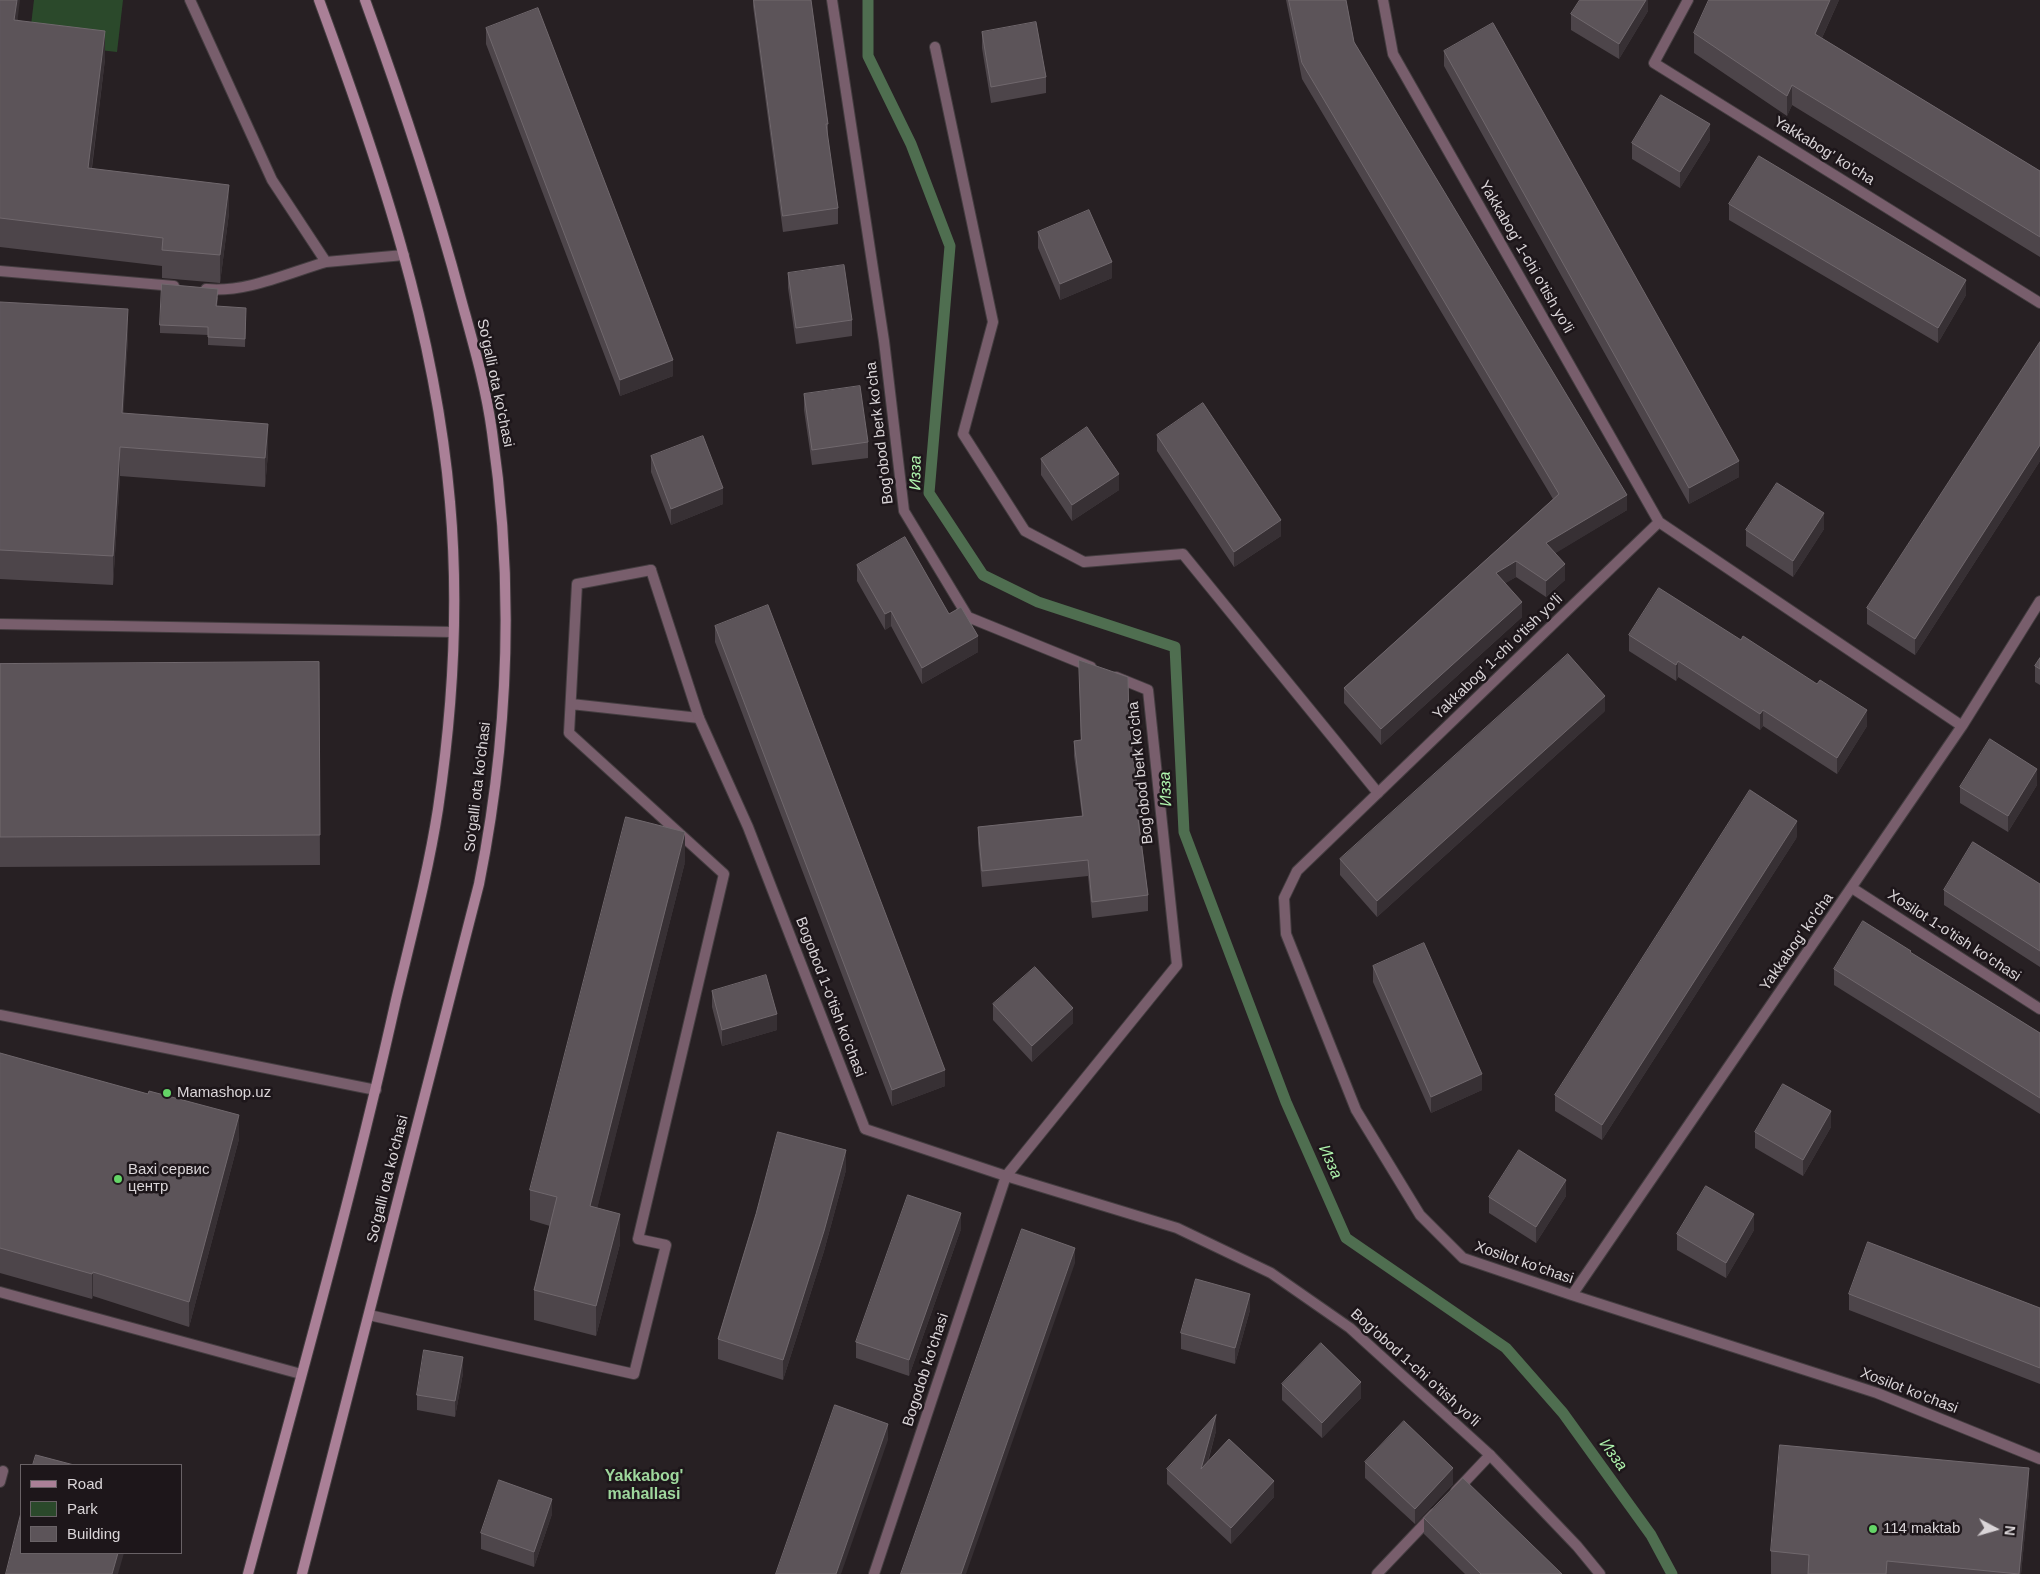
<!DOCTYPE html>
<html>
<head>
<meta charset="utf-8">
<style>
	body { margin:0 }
	#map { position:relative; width:2040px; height:1574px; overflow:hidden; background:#272023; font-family:Helvetica,sans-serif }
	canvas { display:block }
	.legend { position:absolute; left:20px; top:1464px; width:162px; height:90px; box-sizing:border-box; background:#1d161a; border:1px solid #696266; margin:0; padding:6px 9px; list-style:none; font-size:15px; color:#dad5d8 }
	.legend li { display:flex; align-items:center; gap:10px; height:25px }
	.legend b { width:25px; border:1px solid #696266 }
	.north { position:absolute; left:1970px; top:1504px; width:50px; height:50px; -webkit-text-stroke:4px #1d161a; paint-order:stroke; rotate:96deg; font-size:14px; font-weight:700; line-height:20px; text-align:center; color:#dad5d8 }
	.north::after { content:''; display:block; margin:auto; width:18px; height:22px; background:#dad5d8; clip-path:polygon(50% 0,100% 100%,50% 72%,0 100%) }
</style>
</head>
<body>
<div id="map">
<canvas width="2040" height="1574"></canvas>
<ul class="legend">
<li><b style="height:6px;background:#aa8097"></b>Road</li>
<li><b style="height:14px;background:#2b492b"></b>Park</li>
<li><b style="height:14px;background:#5c5459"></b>Building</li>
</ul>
<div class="north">N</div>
</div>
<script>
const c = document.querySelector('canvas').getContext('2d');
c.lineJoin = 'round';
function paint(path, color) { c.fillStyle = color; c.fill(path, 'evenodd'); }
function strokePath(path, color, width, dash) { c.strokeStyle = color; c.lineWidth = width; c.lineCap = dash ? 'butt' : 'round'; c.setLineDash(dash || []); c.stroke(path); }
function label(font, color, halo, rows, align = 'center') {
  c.font = font + ' Helvetica,sans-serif'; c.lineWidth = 5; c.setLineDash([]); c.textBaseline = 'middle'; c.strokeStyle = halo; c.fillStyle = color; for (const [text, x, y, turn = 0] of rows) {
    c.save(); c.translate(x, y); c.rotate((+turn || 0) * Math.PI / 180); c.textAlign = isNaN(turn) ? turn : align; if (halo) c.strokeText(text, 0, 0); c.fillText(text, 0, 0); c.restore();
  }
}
paint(new Path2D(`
	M 34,0 L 123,0 L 117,52 L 29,42 Z`), '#2b492b');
strokePath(new Path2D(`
	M 868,0 L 868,56 L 911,144 L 950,246 L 929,493 L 983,575 L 1038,602 L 1175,647 L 1184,832 L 1286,1102 L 1346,1238 L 1506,1348 L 1563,1413 L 1651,1535 L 1672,1574`), '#4f6e50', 11);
const lane = new Path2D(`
	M 190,0 L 272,180 L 326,262 L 404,255
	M 935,47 L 993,322 L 963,434 L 1025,531 L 1084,562 L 1183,554 L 1378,793
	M 0,271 L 174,286
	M 206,289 C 246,293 288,273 326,262
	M 0,624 L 453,632
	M 571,704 L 699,718
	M 0,1015 L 376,1090
	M 0,1292 L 301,1374
	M 369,1315 L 634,1374 L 666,1245 L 638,1239 L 724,874 L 569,733 L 577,584 L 651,570
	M 0,1482 L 3,1471
	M 1456,1491 L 1490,1455
	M 1377,1574 L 1434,1514`);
const street = new Path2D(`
	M 832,0 L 884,341 L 904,511 L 968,617 L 1091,667
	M 1383,0 L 1393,54 L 1659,522 L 1962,726
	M 1688,0 L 1654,63 L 2040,303
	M 1659,522 L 1297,871 L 1284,898 L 1286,934 L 1356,1110 L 1420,1215 L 1463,1258 L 1572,1295 L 1877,1393 L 2040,1459
	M 651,570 L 699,718 L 748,827 L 865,1129 L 1006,1176 L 1177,1228 L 1271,1273 L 1350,1328 L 1490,1455 L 1577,1546 L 1600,1574
	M 1852,888 L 2040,1009
	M 1572,1295 L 1962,726 L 2040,601
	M 874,1574 L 1006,1176 L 1177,965 L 1148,690 L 1116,677`);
const secondary = new Path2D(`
	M 248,1574 C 299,1383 353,1193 396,1000 C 411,937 428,873 438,809 C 453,708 459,604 450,502 C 435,328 379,163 319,0
	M 302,1574 L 479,884 C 509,735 514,583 492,432 C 486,387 473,343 461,299 C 434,197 401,99 365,0`);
strokePath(lane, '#443d40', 12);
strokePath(street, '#443d40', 12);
strokePath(secondary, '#443d40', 12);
strokePath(lane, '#785e6c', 10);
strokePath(street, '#785e6c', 10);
strokePath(secondary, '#aa8097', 10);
paint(new Path2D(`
	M 0,0 L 18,20 L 105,59 L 92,168 L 229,213 L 220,283 L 162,278 L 162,266 L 0,247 Z
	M 753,0 L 811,0 L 828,124 L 828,139 L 838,208 L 838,224 L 783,232 L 753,6 Z
	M 1286,0 L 1346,0 L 1354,42 L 1627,510 L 1555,553 L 1565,580 L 1546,597 L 1516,577 L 1505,583 L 1522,617 L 1381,745 L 1344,703 L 1344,688 L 1553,499 L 1302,79 Z
	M 1648,0 L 1648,11 L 1619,59 L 1571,30 L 1571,14 Z
	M 1839,0 L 1822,38 L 2040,171 L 2040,257 L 1792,105 L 1787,116 L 1694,53 L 1694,33 Z
	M 486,28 L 673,376 L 620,396 L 486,44 Z
	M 982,32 L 1046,77 L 1046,93 L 991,103 L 982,48 Z
	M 1444,51 L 1739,477 L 1689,504 L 1444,66 Z
	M 1710,140 L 1680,188 L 1632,159 L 1632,143 Z
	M 1729,204 L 1966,295 L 1938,343 L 1729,220 Z
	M 1038,232 L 1112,278 L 1060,300 L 1038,248 Z
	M 788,273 L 852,320 L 852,336 L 796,344 L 788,288 Z
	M 218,297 L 217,306 L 246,316 L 245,347 L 208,345 L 208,335 L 160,333 L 160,325 Z
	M 0,302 L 128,338 L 123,413 L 268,453 L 265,487 L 120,476 L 113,585 L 0,579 Z
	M 2040,342 L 2040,461 L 1915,655 L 1867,624 L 1867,608 Z
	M 804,394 L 868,442 L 868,458 L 812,465 L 804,410 Z
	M 1157,435 L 1281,536 L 1234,567 L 1157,451 Z
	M 651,456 L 723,504 L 671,525 L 651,472 Z
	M 1041,459 L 1119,490 L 1072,521 L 1041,475 Z
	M 1824,529 L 1793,577 L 1746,546 L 1746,530 Z
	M 857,565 L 949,614 L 978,652 L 922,684 L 891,626 L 885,630 L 857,581 Z
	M 715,626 L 945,1086 L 892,1106 L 715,642 Z
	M 1629,635 L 1867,726 L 1837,774 L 1763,726 L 1760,730 L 1678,677 L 1676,681 L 1629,651 Z
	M 2040,658 L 2040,685 L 2035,682 L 2035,666 Z
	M 1079,660 L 1129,722 L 1139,803 L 1139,819 L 1148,895 L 1148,911 L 1092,918 L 1088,876 L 982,887 L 978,843 L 978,827 L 1082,816 L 1074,756 L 1074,741 L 1081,740 Z
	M 319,662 L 320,865 L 0,867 L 0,664 Z
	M 1605,711 L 1377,917 L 1340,875 L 1340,859 Z
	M 2037,785 L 2008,832 L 1960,803 L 1960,787 Z
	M 1797,837 L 1602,1140 L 1555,1111 L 1555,1095 Z
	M 685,862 L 597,1208 L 620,1244 L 596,1336 L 534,1320 L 534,1290 L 550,1226 L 530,1220 L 530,1190 Z
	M 2040,884 L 2040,967 L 1944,905 L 1944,890 Z
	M 1911,953 L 2040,1033 L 2040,1114 L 1834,985 L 1834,969 Z
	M 1373,966 L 1482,1090 L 1431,1113 L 1373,982 Z
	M 712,991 L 777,1030 L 722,1046 L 712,1007 Z
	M 993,1004 L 1073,1023 L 1032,1062 L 993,1020 Z
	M 0,1053 L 239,1139 L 189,1327 L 93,1296 L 92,1299 L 0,1273 Z
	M 1831,1127 L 1803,1176 L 1755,1148 L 1755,1132 Z
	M 846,1170 L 824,1251 L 783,1380 L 718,1359 L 718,1339 Z
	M 1566,1196 L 1536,1243 L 1489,1213 L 1489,1197 Z
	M 961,1229 L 909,1376 L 856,1358 L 856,1342 Z
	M 1754,1230 L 1726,1278 L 1677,1250 L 1677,1234 Z
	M 1849,1294 L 2040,1308 L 2040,1384 L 1849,1310 Z
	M 1250,1310 L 1235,1364 L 1181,1349 L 1181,1333 Z
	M 463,1373 L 455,1417 L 417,1410 L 417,1395 Z
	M 1282,1384 L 1361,1398 L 1322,1438 L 1282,1400 Z
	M 1216,1431 L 1208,1462 L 1274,1497 L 1231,1544 L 1167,1484 L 1167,1469 Z
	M 1365,1462 L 1453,1484 L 1415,1524 L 1365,1478 Z
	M 2029,1491 L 2021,1574 L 1771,1574 L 1771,1551 Z
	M 552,1514 L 534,1567 L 481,1549 L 481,1533 Z
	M 1424,1518 L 1562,1574 L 1465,1574 L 1424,1534 Z`), '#4d454a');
paint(new Path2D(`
	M 17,0 L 20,0 L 14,48 L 14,20 Z
	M 1646,0 L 1648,0 L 1648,11 L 1619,59 L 1619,44 Z
	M 1830,0 L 1839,0 L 1815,53 L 1815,34 Z
	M 105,31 L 105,59 L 88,196 L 88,168 Z
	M 1792,85 L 1792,105 L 1787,116 L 1787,96 Z
	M 1710,124 L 1710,140 L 1680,188 L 1680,172 Z
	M 229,185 L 229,213 L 220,283 L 220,255 Z
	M 1112,262 L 1112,278 L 1060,300 L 1060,284 Z
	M 1966,280 L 1966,295 L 1938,343 L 1938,328 Z
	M 128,309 L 128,338 L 122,442 L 122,413 Z
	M 673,360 L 673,376 L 620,396 L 620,380 Z
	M 268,424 L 268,453 L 265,487 L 265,458 Z
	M 2040,445 L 2040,461 L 1915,655 L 1915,639 Z
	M 120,447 L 120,476 L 113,585 L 113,556 Z
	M 1739,461 L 1739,477 L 1689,504 L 1689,488 Z
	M 1119,474 L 1119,490 L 1072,521 L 1072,505 Z
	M 723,488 L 723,504 L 671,525 L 671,509 Z
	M 1627,495 L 1627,510 L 1546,559 L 1546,543 Z
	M 1824,513 L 1824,529 L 1793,577 L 1793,561 Z
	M 1281,520 L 1281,536 L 1234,567 L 1234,552 Z
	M 1516,561 L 1516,577 L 1496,589 L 1496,573 Z
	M 1565,564 L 1565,580 L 1546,597 L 1546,581 Z
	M 1522,602 L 1522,617 L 1381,745 L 1381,729 Z
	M 891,611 L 891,626 L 885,630 L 885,614 Z
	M 978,636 L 978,652 L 922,684 L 922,668 Z
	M 1678,661 L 1678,677 L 1676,681 L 1676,665 Z
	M 1605,696 L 1605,711 L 1377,917 L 1377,901 Z
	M 1763,710 L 1763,726 L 1760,730 L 1760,714 Z
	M 1867,710 L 1867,726 L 1837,774 L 1837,758 Z
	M 2037,769 L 2037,785 L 2008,832 L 2008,816 Z
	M 1797,821 L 1797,837 L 1602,1140 L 1602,1125 Z
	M 685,832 L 685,862 L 590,1237 L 590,1206 Z
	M 1073,1008 L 1073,1023 L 1032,1062 L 1032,1046 Z
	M 777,1014 L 777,1030 L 722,1046 L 722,1030 Z
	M 945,1070 L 945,1086 L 892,1106 L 892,1090 Z
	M 1482,1074 L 1482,1090 L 1431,1113 L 1431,1097 Z
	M 1831,1111 L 1831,1127 L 1803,1176 L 1803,1160 Z
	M 239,1115 L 239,1139 L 189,1327 L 189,1302 Z
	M 846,1150 L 846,1170 L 824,1251 L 783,1380 L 783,1360 Z
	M 1566,1180 L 1566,1196 L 1536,1243 L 1536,1227 Z
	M 961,1213 L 961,1229 L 909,1376 L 909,1360 Z
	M 620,1214 L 620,1244 L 596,1336 L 596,1306 Z
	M 1754,1214 L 1754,1230 L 1726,1278 L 1726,1263 Z
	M 1075,1248 L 1075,1263 L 966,1574 L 961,1574 Z
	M 93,1272 L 93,1296 L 92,1299 L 92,1274 Z
	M 1250,1294 L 1250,1310 L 1235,1364 L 1235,1348 Z
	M 463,1357 L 463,1373 L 455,1417 L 455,1401 Z
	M 1361,1382 L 1361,1398 L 1322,1438 L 1322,1423 Z
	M 1216,1415 L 1216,1431 L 1201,1485 L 1201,1469 Z
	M 888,1424 L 888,1440 L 841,1574 L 836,1574 Z
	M 1453,1468 L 1453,1484 L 1415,1524 L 1415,1509 Z
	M 2029,1468 L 2029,1491 L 2021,1574 L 2019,1574 Z
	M 1274,1481 L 1274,1497 L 1231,1544 L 1231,1528 Z
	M 552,1499 L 552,1514 L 534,1567 L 534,1552 Z
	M 118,1553 L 124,1553 L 118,1574 L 112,1574 Z`), '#373034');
const building = new Path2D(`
	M 0,0 L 17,0 L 14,20 L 105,31 L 88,168 L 229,185 L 220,255 L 162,250 L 163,238 L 0,218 Z
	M 754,0 L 811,0 L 828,124 L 826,124 L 838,208 L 783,216 Z
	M 1289,0 L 1346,0 L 1354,42 L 1627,495 L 1546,543 L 1565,564 L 1546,581 L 1516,561 L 1496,573 L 1522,602 L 1381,729 L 1344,688 L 1559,494 L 1302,63 Z
	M 1580,0 L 1646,0 L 1619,44 L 1571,14 Z
	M 1709,0 L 1830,0 L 1815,34 L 2040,171 L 2040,237 L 1792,85 L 1787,96 L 1694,33 Z
	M 538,8 L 673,360 L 620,380 L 486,28 Z
	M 1036,22 L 1046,77 L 991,87 L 982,32 Z
	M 1493,23 L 1739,461 L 1689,488 L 1444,51 Z
	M 1661,95 L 1710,124 L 1680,172 L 1632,143 Z
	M 1759,156 L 1966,280 L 1938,328 L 1729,204 Z
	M 1089,210 L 1112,262 L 1060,284 L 1038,232 Z
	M 844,265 L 852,320 L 796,328 L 788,273 Z
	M 162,284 L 218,289 L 216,306 L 246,308 L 245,339 L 208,337 L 208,327 L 160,325 Z
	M 0,302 L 128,309 L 122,413 L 268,424 L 265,458 L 120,447 L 113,556 L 0,550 Z
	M 2040,342 L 2040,445 L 1915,639 L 1867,608 Z
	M 860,386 L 868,442 L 812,450 L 804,394 Z
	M 1203,403 L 1281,520 L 1234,552 L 1157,435 Z
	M 1087,427 L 1119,474 L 1072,505 L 1041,459 Z
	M 703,436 L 723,488 L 671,509 L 651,456 Z
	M 1777,483 L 1824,513 L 1793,561 L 1746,530 Z
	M 905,537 L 949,614 L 961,607 L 978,636 L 922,668 L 891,611 L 885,614 L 857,565 Z
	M 1659,588 L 1741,640 L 1743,636 L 1817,684 L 1820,680 L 1867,710 L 1837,758 L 1763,710 L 1760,714 L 1678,661 L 1676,665 L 1629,635 Z
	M 768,605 L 945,1070 L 892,1090 L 715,626 Z
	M 1568,654 L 1605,696 L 1377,901 L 1340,859 Z
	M 2040,658 L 2040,669 L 2035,666 Z
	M 1079,660 L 1128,677 L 1129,722 L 1139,803 L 1136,803 L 1148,895 L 1092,902 L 1088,860 L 982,871 L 978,827 L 1083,816 L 1074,741 L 1081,740 Z
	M 319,662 L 320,835 L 0,837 L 0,664 Z
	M 1990,739 L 2037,769 L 2008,816 L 1960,787 Z
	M 1750,790 L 1797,821 L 1602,1125 L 1555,1095 Z
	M 626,817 L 685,832 L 590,1206 L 620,1214 L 596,1306 L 534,1290 L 557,1197 L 530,1190 Z
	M 1973,842 L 2040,884 L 2040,951 L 1944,890 Z
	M 1863,921 L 1911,951 L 1910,952 L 2040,1033 L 2040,1098 L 1834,969 Z
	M 1424,943 L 1482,1074 L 1431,1097 L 1373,966 Z
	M 1035,967 L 1073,1008 L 1032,1046 L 993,1004 Z
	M 766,975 L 777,1014 L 722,1030 L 712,991 Z
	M 0,1053 L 148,1094 L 149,1091 L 239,1115 L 189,1302 L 93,1272 L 92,1274 L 0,1248 Z
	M 1783,1084 L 1831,1111 L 1803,1160 L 1755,1132 Z
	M 778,1132 L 846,1150 L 824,1231 L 783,1360 L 718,1339 L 756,1214 Z
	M 1519,1150 L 1566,1180 L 1536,1227 L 1489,1197 Z
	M 1706,1186 L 1754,1214 L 1726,1263 L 1677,1234 Z
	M 908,1195 L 961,1213 L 909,1360 L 856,1342 Z
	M 1022,1229 L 1075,1248 L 961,1574 L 901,1574 Z
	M 1868,1242 L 2040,1308 L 2040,1368 L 1849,1294 Z
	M 1196,1279 L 1250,1294 L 1235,1348 L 1181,1333 Z
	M 1321,1343 L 1361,1382 L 1322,1423 L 1282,1384 Z
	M 424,1350 L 463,1357 L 455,1401 L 417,1395 Z
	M 835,1405 L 888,1424 L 836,1574 L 776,1574 Z
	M 1216,1415 L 1201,1469 L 1229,1439 L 1274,1481 L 1231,1528 L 1167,1469 Z
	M 1404,1421 L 1453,1468 L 1415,1509 L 1365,1462 Z
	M 1780,1445 L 2029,1468 L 2019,1574 L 1887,1561 L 1886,1574 L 1808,1574 L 1809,1555 L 1771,1551 Z
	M 36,1455 L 74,1465 L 33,1465 Z
	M 1463,1478 L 1562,1574 L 1481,1574 L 1424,1518 Z
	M 499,1480 L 552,1499 L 534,1552 L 481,1533 Z
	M 21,1513 L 21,1553 L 118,1553 L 112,1574 L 6,1574 Z`);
paint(building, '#5c5459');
strokePath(building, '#70686d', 1);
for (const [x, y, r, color] of [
	[167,1093,5,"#64d467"],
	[118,1179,5,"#64d467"],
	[1873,1529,5,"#64d467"]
]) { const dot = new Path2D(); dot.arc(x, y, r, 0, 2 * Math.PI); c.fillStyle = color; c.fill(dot); strokePath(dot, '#1d161a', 2); }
label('15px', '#dad5d8', '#1d161a', [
	["Yakkabog' ko'cha",1824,151,32],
	["Yakkabog' 1-chi o'tish yo'li",1526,257,60],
	["So'galli ota ko'chasi",495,383,78],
	["Bog'obod berk ko'cha",880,433,-97],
	["Yakkabog' 1-chi o'tish yo'li",1498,657,-44],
	["Bog'obod berk ko'cha",1141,773,-96],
	["So'galli ota ko'chasi",478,787,-83],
	["Xosilot 1-o'tish ko'chasi",1954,936,33],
	["Yakkabog' ko'cha",1797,942,-55],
	["Bogobod 1-o'tish ko'chasi",830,997,69],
	["So'galli ota ko'chasi",388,1179,-76],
	["Xosilot ko'chasi",1524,1263,19],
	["Bog'obod 1-chi o'tish yo'li",1415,1368,42],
	["Bogodob ko'chasi",926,1370,-72],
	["Xosilot ko'chasi",1909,1391,21]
]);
label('15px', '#dad5d8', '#1d161a', [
	["Mamashop.uz",177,1093],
	["Baxi сервис",128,1170],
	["центр",128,1187],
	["114 maktab",1883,1529]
], 'left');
label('italic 16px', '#aff4ad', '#1d161a', [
	["Изза",916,473,-89],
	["Изза",1166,789,-93],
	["Изза",1330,1162,66],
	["Изза",1613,1455,54]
]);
label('bold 16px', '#9ed79c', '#1d161a', [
	["Yakkabog'",644,1477],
	["mahallasi",644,1495]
]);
</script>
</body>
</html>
